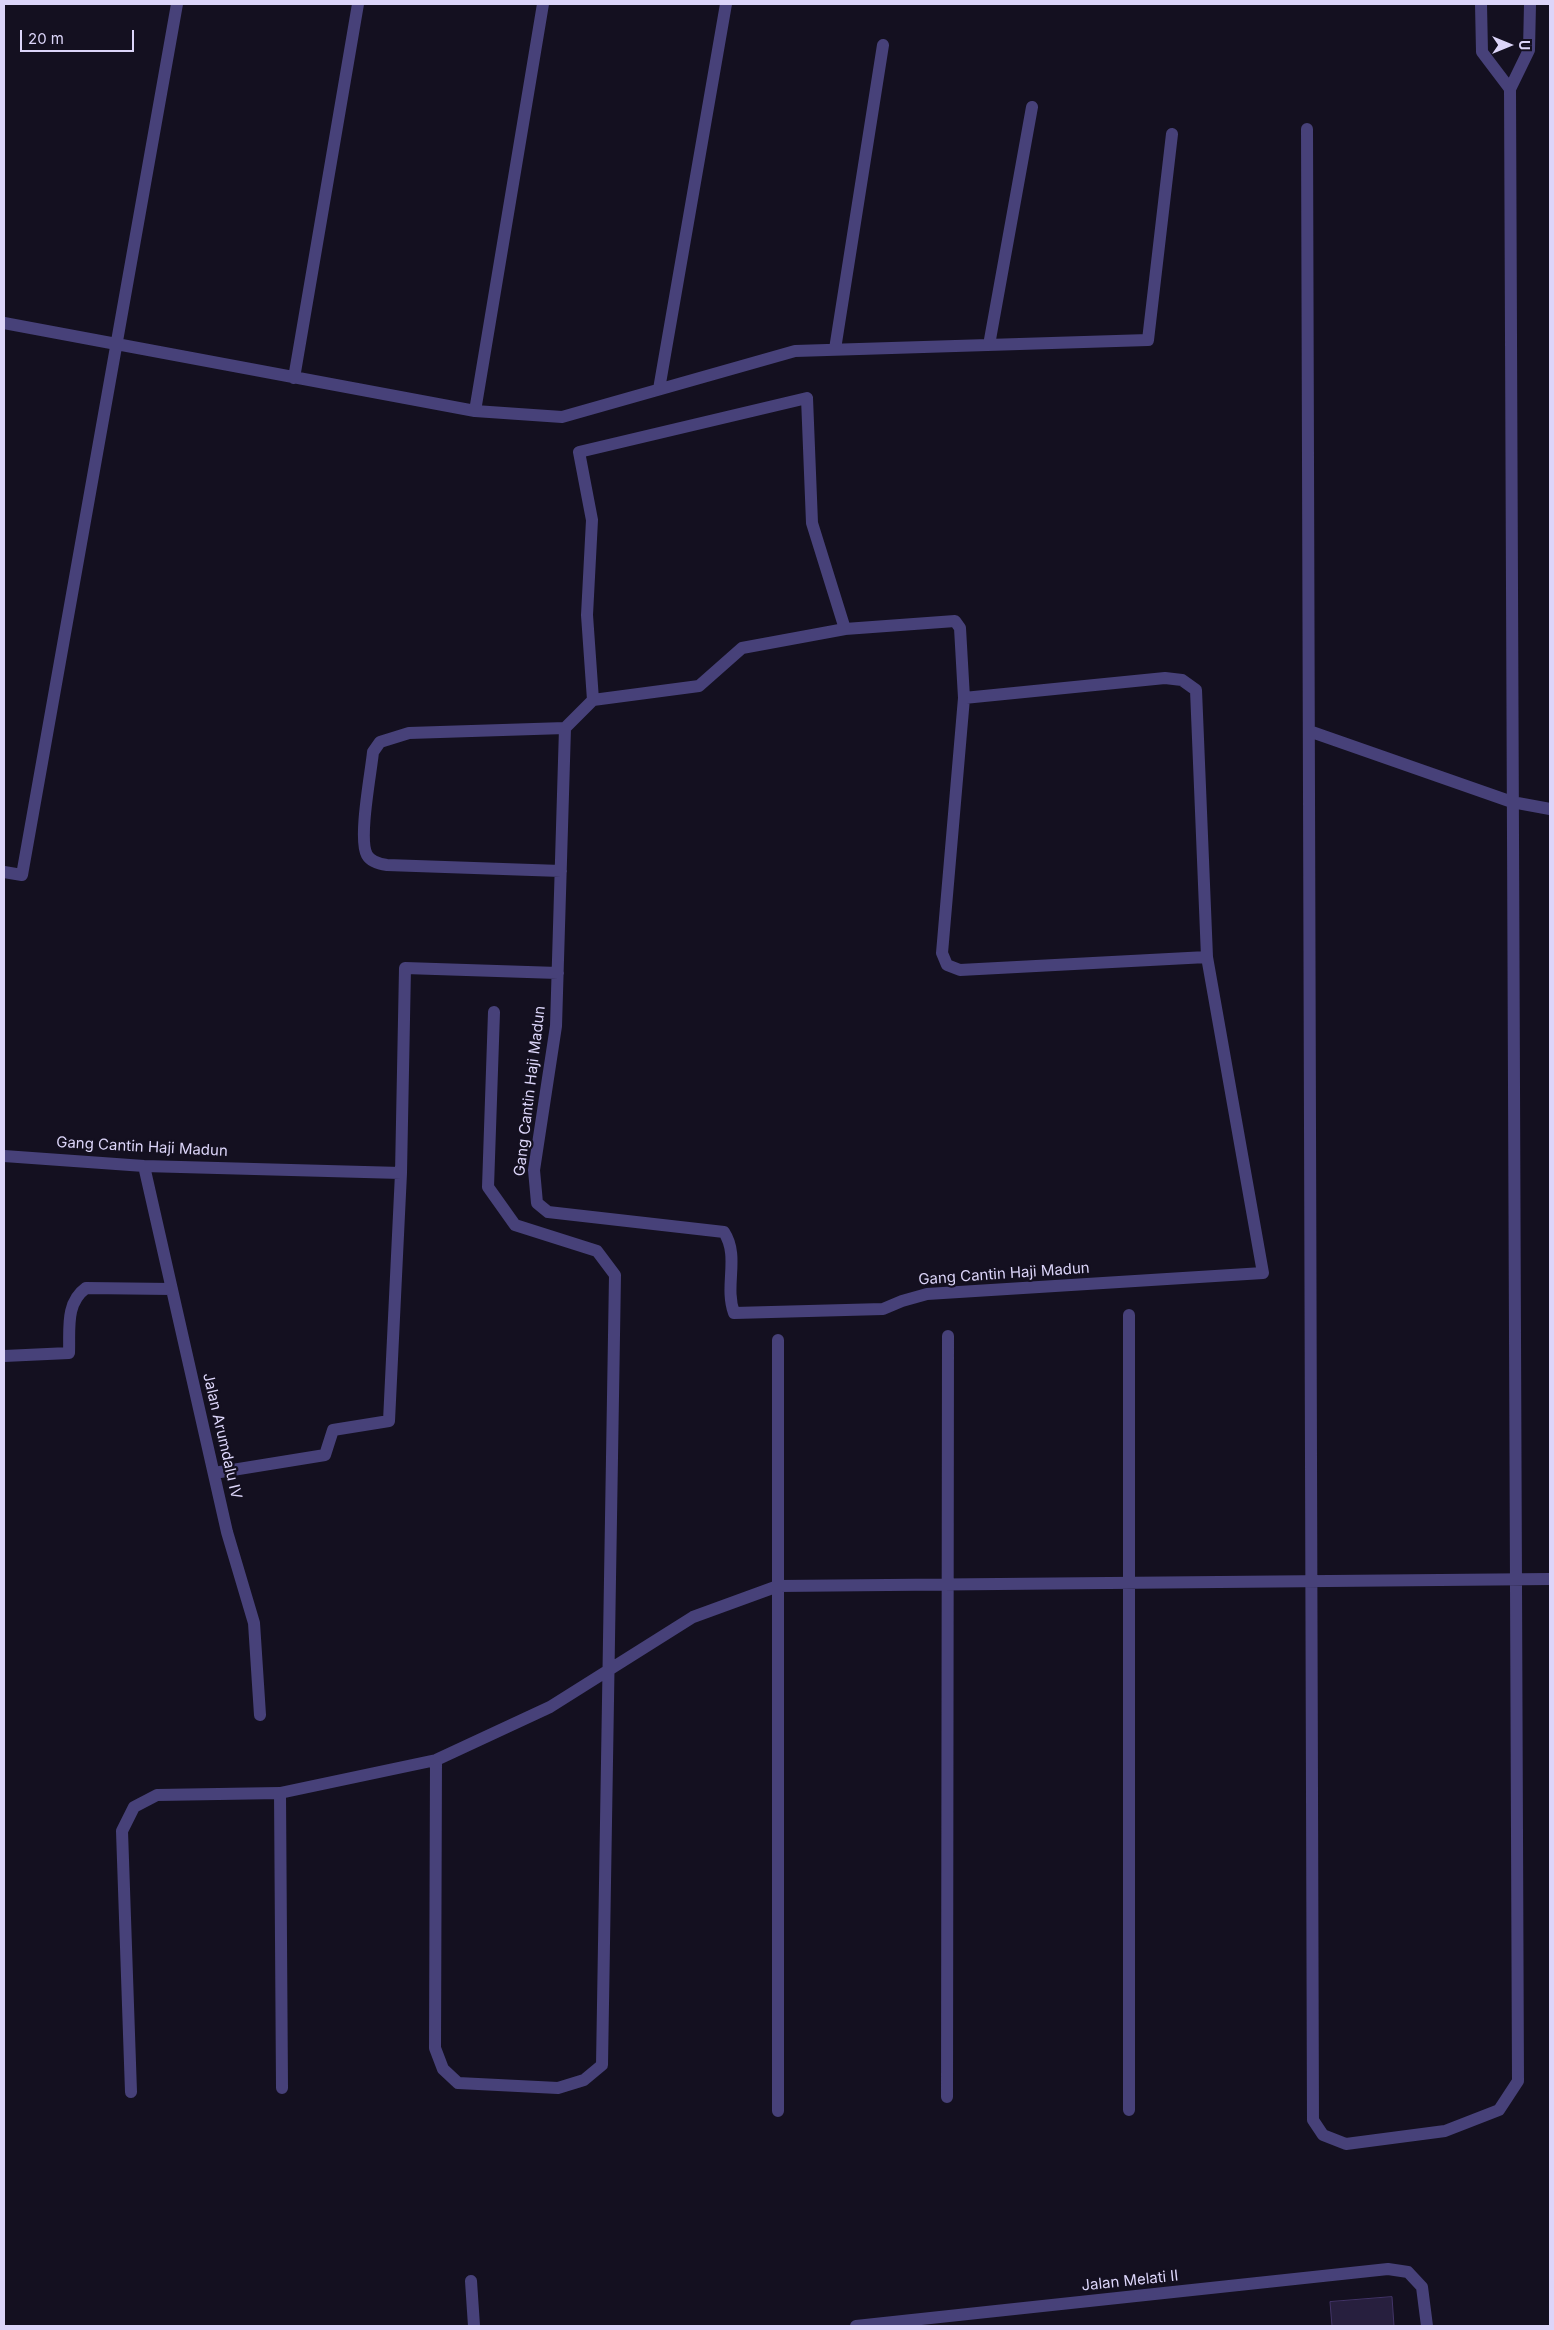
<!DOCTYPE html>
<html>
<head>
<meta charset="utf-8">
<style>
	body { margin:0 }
	#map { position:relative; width:1554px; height:2330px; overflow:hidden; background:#141020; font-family:Inter,sans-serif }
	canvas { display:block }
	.frame { position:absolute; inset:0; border:5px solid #dcd5f9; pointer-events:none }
	.north { position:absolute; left:1484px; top:20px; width:50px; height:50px; -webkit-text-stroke:4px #141020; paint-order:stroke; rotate:90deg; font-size:14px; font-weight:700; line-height:20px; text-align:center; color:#dcd5f9 }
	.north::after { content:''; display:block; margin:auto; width:18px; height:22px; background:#dcd5f9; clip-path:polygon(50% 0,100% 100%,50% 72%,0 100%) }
	.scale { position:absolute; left:20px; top:30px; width:114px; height:22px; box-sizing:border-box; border:2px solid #dcd5f9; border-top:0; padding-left:6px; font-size:15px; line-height:18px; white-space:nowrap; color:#dcd5f9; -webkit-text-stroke:4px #141020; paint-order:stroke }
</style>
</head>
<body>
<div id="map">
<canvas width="1554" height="2330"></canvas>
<div class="frame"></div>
<div class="north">U</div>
<div class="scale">20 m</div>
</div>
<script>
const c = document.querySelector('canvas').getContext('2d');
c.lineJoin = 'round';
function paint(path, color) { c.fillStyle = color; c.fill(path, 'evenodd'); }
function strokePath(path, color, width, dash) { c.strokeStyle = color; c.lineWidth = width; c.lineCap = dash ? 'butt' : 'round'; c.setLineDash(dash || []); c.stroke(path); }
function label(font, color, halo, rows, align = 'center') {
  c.font = font + ' Inter,sans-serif'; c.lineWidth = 4.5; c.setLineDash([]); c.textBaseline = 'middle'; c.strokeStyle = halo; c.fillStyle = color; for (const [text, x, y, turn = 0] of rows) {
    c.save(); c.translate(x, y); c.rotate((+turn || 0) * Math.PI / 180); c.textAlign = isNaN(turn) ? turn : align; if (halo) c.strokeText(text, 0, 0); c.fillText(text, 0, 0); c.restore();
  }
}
const building = new Path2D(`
	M 1392,2297 L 1394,2326 L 1332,2326 L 1330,2302 Z`);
paint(building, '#271f3e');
strokePath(building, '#423467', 1);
strokePath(new Path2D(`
	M 1481,4 L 1482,52 L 1510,89
	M 1307,129 L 1313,2120 L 1323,2135 L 1346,2144 L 1445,2131 L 1499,2110 L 1518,2081 L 1510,89 L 1529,50 L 1530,4
	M 4,323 L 475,411 L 562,417 L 795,351 L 1148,340 L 1172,134
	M 989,345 L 1032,107
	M 835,349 L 883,45
	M 294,378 L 358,4
	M 659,389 L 726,4
	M 475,411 L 543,4
	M 964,698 L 1165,678 L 1182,680 L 1196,690 L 1207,957
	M 593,700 L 587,615 L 592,520 L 579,452 L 807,398 L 812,523 L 845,629 L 742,648 L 699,686 L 593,700 L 565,728 L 556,1026 L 534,1170 L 537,1203 L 548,1212 L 724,1232 C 740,1257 724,1285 734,1313 L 883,1309 L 902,1301 L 927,1294 L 1263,1273 L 1207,957 L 960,970 L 947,965 L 942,953 L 964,698 L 960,628 L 955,621 L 845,629
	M 1309,731 L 1512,802 L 1550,809
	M 561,871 L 387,865 C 379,864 371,862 367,855 C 358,839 371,773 373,752 L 380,742 L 409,733 L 565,728
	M 4,872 L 22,875 L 177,4
	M 4,1156 L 144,1166 L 401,1173 L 405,968 L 558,973
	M 144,1166 L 227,1532 L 254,1623 L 260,1715
	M 778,1340 L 778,2111
	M 4,1356 L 69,1353 C 70,1330 65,1303 86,1288 L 172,1289
	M 214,1473 L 325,1455 L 333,1430 L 389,1421 L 401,1173
	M 436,1760 L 435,2048 L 443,2069 L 458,2083 L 558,2088 L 584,2080 L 602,2065 L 615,1275 L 597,1251 L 515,1225 L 488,1187 L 494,1012
	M 280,1793 L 282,2088
	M 131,2092 L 122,1831 L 134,1807 L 157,1795 L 280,1793 L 436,1760 L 550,1707 L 693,1617 L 778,1586 L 1550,1579
	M 947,2097 L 948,1336
	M 1129,2110 L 1129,1315
	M 471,2281 L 474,2326
	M 856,2326 L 1388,2269 L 1408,2272 L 1422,2287 L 1427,2326`), '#474179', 12);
label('15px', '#dcd5f9', '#141020', [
	["Gang Cantin Haji Madun",530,1091,-83],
	["Gang Cantin Haji Madun",142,1147,3],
	["Gang Cantin Haji Madun",1004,1274,-4],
	["Jalan Arumdalu IV",222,1436,77],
	["Jalan Melati II",1130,2281,-6]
]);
</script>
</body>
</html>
